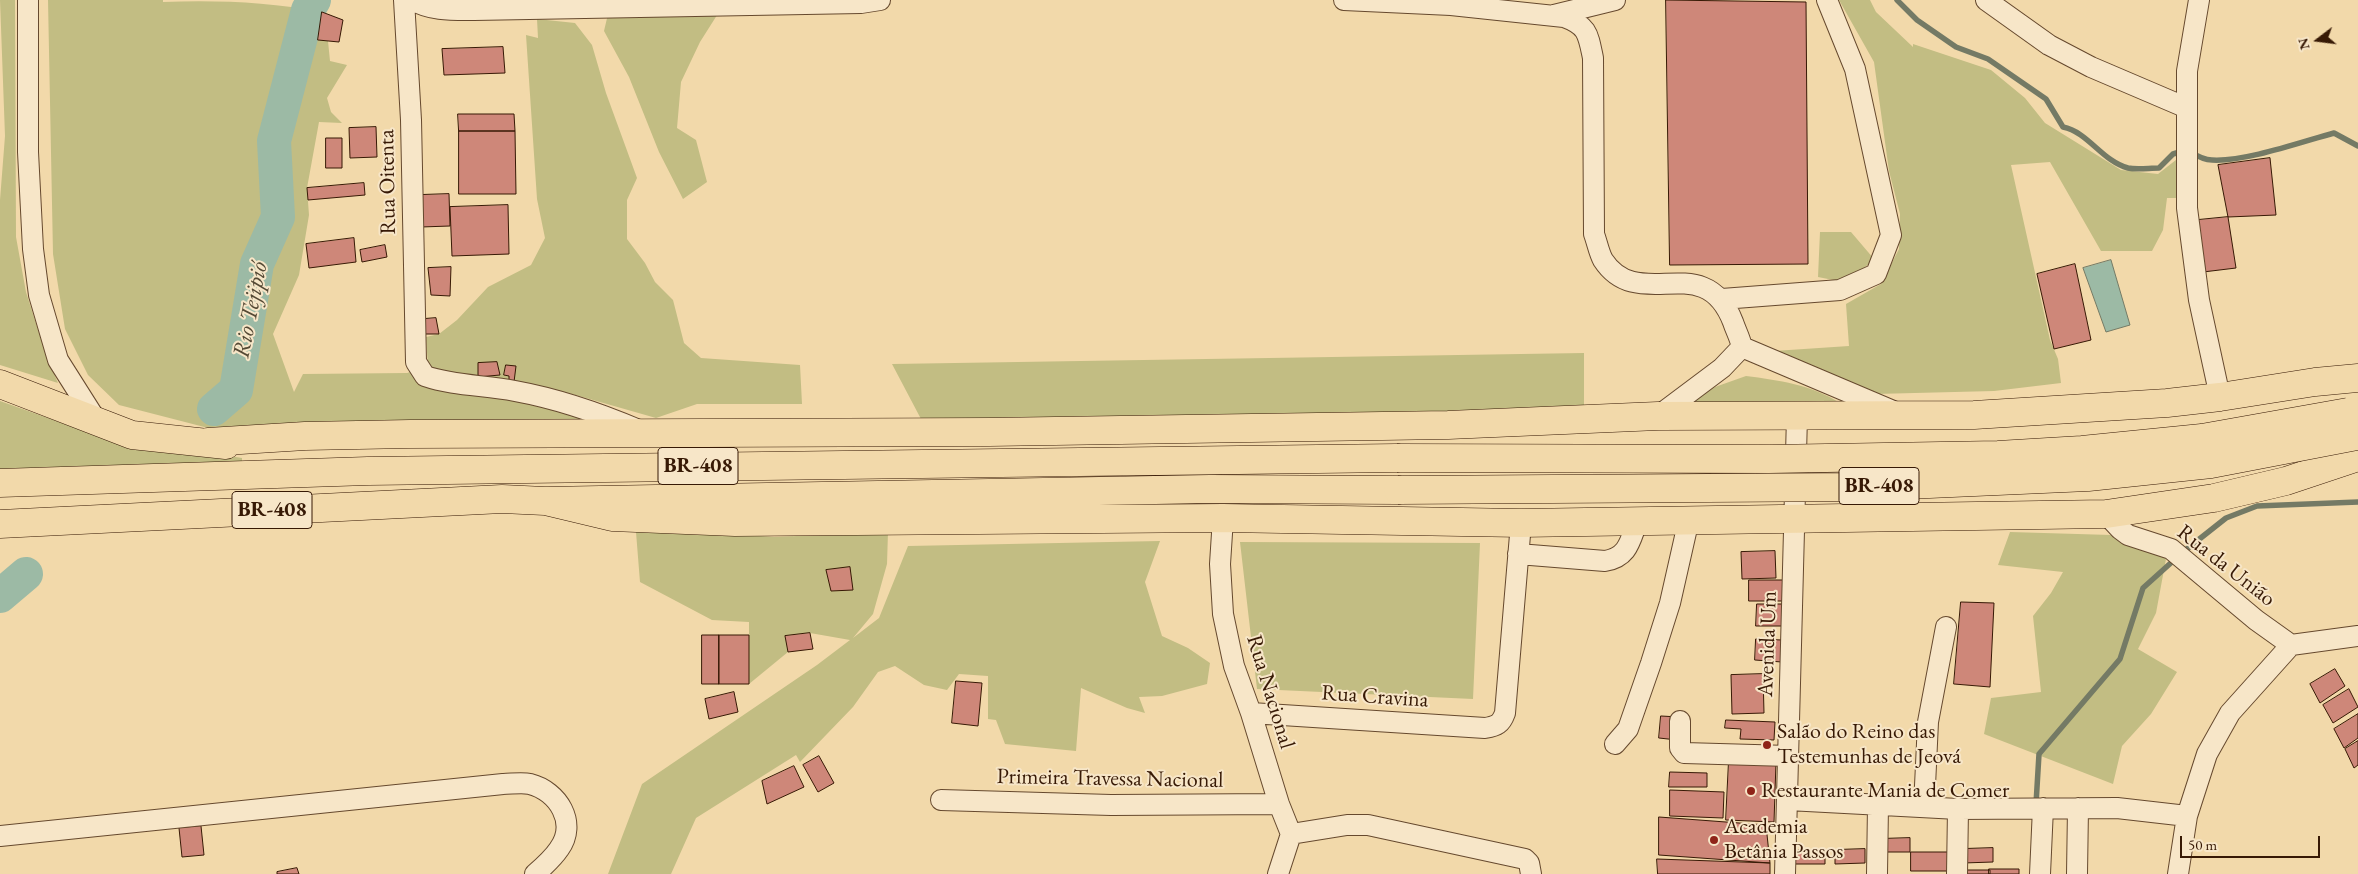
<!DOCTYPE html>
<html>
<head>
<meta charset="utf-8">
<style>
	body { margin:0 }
	#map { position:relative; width:2358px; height:874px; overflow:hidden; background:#f2d9aa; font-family:"EB Garamond",serif }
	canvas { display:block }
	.north { position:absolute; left:2293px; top:15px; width:50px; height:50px; -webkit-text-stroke:4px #f7e6c8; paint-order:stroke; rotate:255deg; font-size:14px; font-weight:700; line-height:20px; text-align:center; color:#371905 }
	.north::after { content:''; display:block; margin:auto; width:18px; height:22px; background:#371905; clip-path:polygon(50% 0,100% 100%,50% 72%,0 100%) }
	.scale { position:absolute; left:2180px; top:836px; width:140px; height:22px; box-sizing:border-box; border:2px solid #371905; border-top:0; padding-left:6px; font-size:15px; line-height:18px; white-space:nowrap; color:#371905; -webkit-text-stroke:4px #f7e6c8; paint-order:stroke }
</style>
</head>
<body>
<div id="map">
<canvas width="2358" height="874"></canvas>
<div class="north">N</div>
<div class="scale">50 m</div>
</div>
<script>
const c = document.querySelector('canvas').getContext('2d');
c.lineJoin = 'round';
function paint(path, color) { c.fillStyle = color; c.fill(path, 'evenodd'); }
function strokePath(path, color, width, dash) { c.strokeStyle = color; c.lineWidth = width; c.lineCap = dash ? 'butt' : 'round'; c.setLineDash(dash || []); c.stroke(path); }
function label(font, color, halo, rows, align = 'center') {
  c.font = font + ' "EB Garamond",serif'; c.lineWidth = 4; c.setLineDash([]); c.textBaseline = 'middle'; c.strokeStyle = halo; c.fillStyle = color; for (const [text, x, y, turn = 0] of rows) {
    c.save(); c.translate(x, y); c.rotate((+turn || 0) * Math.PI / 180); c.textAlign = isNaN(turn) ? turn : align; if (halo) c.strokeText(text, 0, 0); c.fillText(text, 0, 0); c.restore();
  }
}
paint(new Path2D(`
	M 0,0 L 15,0 L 16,237 L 26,292 L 46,355 L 58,383 L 0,365 L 0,200 L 5,136 Z
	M 48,0 L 163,0 L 163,2 C 217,0 269,2 322,12 L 318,40 L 328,41 L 330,61 L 347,65 L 327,98 L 331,112 L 342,123 L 319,122 L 307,188 L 309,215 L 299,275 L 273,334 L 294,392 L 303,374 L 407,373 L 417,370 L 468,389 L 611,423 L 216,430 L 119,405 L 88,375 L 65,329 L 53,254 Z
	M 1839,0 L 1870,0 L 1876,12 L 1913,47 L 1913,44 L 1991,70 L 2025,98 L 2045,123 L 2121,170 L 2158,174 L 2181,156 L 2180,198 L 2167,198 L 2163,230 L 2152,251 L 2101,251 L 2050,162 L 2011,165 L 2050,340 L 2058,359 L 2061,383 L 1994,391 L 1875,394 L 1774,351 L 1849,346 L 1846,304 L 1881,284 L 1899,249 L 1900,214 L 1889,171 L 1874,62 Z
	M 719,12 L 700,42 L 681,82 L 677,128 L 696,140 L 707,182 L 683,199 L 659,152 L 629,77 L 604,31 L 608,14 Z
	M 537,19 L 575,23 L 592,45 L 606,93 L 637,178 L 627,200 L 627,239 L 645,263 L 655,282 L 673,300 L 684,343 L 701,358 L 800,365 L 802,404 L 697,404 L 656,418 L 572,394 L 463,379 L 428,367 L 426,337 L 439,334 L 457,320 L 488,287 L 531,265 L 545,238 L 537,199 L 526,35 L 538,38 Z
	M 1820,232 L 1851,232 L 1874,259 L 1860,272 L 1843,282 L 1818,277 Z
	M 1584,353 L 1584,410 L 921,419 L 892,364 Z
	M 1746,376 C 1778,380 1812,385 1840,403 L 1680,409 L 1715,387 Z
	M 0,401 L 96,435 L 242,458 L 242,467 L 0,470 Z
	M 662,529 L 774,537 L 888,532 L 887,564 L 873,614 L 853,638 L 879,618 L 908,546 L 1160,541 L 1145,582 L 1162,636 L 1188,648 L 1210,663 L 1207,684 L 1162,696 L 1139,697 L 1145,713 L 1127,708 L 1081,688 L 1076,751 L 1005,744 L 996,720 L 988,719 L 988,676 L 959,674 L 947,690 L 924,685 L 895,666 L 878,672 L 853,707 L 800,762 L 796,755 L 696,818 L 671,874 L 608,874 L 642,784 L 817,665 L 850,640 L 810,633 L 786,636 L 788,652 L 749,684 L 749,622 L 712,620 L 640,582 L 636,532 Z
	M 2010,532 L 2111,535 L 2168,548 L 2156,613 L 2138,649 L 2177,672 L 2151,714 L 2122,746 L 2113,784 L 1984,734 L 1991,698 L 2041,692 L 2033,616 L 2051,593 L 2063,572 L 1998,565 Z
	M 1240,542 L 1480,543 L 1473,699 L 1257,689 Z`), '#c2bd83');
const water = new Path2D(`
	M 2111,260 L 2130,325 L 2106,332 L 2083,268 Z`);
paint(water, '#9cbaa5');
strokePath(water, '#747a65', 1);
strokePath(new Path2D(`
	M 1897,0 L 1917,20 L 1956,47 L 1988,59 L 2046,99 L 2063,127 C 2088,132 2102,161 2128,168 C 2137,170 2149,168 2159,168 L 2173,154 L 2183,151
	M 2191,152 C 2197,156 2204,160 2212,160 C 2245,162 2301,142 2334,133 L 2358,146
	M 2036,804 L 2039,754 L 2120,659 L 2143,588 L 2183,552 L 2226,518 L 2257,506 L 2358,502`), '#747a65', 5.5);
strokePath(new Path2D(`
	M 214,409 L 236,390 L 257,264 L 278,217 L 274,141 L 308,10 L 314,0
	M 0,596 L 26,574`), '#9cbaa5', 34);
const building = new Path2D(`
	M 1666,0 L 1806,2 L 1808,264 L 1670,265 Z
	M 322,12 L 343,20 L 339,42 L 318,40 Z
	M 503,47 L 505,73 L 444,75 L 442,49 Z
	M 458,114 L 514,114 L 515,131 L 459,131 Z
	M 376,127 L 377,157 L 350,158 L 349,128 Z
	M 459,131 L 515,131 L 516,194 L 459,194 Z
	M 326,138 L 342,138 L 342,168 L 326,168 Z
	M 2270,158 L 2276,215 L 2228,217 L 2218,165 Z
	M 364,183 L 365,195 L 308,200 L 307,188 Z
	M 449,194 L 450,226 L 421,227 L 420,195 Z
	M 508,205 L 509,254 L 452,256 L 450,207 Z
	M 2228,217 L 2236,268 L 2203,272 L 2188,221 Z
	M 354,238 L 356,262 L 309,268 L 306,244 Z
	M 385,245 L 387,257 L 362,262 L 360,250 Z
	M 2075,264 L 2091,340 L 2054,349 L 2037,274 Z
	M 451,267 L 450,296 L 431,295 L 428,268 Z
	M 436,318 L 439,334 L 422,334 L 424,319 Z
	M 497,362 L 500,375 L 478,377 L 478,363 Z
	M 506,365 L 516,366 L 514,382 L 509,383 L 509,376 L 504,375 Z
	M 1775,551 L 1776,578 L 1742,579 L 1741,552 Z
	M 850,567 L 853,590 L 831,591 L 826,570 Z
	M 1749,580 L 1783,580 L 1783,601 L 1749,601 Z
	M 1961,602 L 1994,603 L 1990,687 L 1954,684 Z
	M 1757,604 L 1783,604 L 1782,626 L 1756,626 Z
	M 810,633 L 813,649 L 788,652 L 785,636 Z
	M 702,635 L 719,635 L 719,684 L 702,684 Z
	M 719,635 L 749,635 L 749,684 L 719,684 Z
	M 1756,639 L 1782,640 L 1782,662 L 1755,660 Z
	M 2335,669 L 2345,686 L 2320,703 L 2310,684 Z
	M 1763,674 L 1764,713 L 1732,714 L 1731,675 Z
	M 956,681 L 982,683 L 978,726 L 952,723 Z
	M 2349,689 L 2358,707 L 2333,723 L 2323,705 Z
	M 734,692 L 738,712 L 709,719 L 705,699 Z
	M 2358,714 L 2358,738 L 2344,748 L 2334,729 Z
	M 1661,716 L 1679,717 L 1677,740 L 1659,738 Z
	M 1726,720 L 1775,722 L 1774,740 L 1740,739 L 1741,729 L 1725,728 Z
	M 2358,741 L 2358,765 L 2354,768 L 2345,749 Z
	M 819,756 L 834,783 L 818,792 L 803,765 Z
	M 1729,760 L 1776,762 L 1774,822 L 1726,820 Z
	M 794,766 L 804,787 L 767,804 L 762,781 Z
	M 1670,772 L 1707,773 L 1707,787 L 1669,787 Z
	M 1670,790 L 1724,792 L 1723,818 L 1670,816 Z
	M 1659,817 L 1766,825 L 1770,863 L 1659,855 Z
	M 201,826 L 204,855 L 182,857 L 179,828 Z
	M 1910,838 L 1910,852 L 1880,852 L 1879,839 Z
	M 1993,848 L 1993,862 L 1963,863 L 1963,849 Z
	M 1865,849 L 1865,863 L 1835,864 L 1835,850 Z
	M 1794,850 L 1825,850 L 1825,864 L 1795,864 Z
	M 1911,852 L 1948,852 L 1948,871 L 1911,871 Z
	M 1657,859 L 1770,863 L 1770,874 L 1658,874 Z
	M 297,868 L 299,874 L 277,874 L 277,872 Z
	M 1989,869 L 2019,869 L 2019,874 L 1989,874 Z
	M 1960,870 L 1990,870 L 1990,874 L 1960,874 Z`);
paint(building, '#ce8779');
strokePath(building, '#371905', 1);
const minor = new Path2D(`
	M 28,0 L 28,152 L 33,249 L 39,295 L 58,360 L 96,420
	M 404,0 L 411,120 L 416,362 L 425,376 C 454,386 485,385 515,391 C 559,399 599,413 639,430
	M 412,0 C 431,11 452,10 474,10 L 861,3 L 880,0
	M 1344,0 L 1451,5 L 1564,17 C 1588,26 1588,34 1593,58 L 1594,234 C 1597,242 1599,253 1603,260 C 1639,315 1704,247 1733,322 C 1736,331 1740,338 1742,347
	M 1986,0 L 2049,45 L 2091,67 L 2187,108
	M 2199,0 L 2187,71 L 2187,208 L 2199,300 L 2220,397
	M 1554,15 L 1615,0
	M 1722,299 L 1840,290 L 1876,274 L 1891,235 L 1855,69 L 1827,0
	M 1658,416 L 1722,368 L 1742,347 L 1893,411
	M 2106,514 L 2120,529 L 2128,535 L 2171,549 L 2256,620 L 2291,645
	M 1223,518 L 1220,564 L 1223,614 L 1234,666 L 1251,713 L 1279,804 L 1291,834 L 1278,874
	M 1518,554 L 1605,561 C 1629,557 1630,540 1638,520
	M 1251,713 L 1485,728 C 1497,726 1501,724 1505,713 L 1521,523
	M 1680,721 L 1680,748 L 1684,753 L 1789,756
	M 1615,744 L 1628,729 L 1651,663 L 1670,603 L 1689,519
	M 941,800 L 1111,805 L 1279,804
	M 1788,800 L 1958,809 L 2117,808 L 2187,816
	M 1924,807 L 1928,722 L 1946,627
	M 1291,834 L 1347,825 L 1368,825 L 1525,859 L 1529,863 L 1531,874
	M 0,836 L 503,784 C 511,784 522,782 530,784 C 558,791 578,823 559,849 C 553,858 543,867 535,874
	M 1785,874 L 1797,416
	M 1877,874 L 1878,805
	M 1957,874 L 1958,809
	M 2040,874 L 2043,808
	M 2077,874 L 2078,808
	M 2178,874 L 2187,816 L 2207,754 L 2230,713 L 2291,645 L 2358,636`);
const highway = new Path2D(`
	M 0,384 L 132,435 L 226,445
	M 208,442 L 305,436 L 410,434 L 989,432 L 1448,425 L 1658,416 L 1974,415 L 2167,403 L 2220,397 L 2315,382 L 2358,378
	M 0,483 L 368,471 L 1397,458
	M 545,501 L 612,517 L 735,522 L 1223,518 L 1521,523 L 2106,514 L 2214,498 L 2286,481 L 2358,457
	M 0,524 L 502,499 L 545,501 L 1210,489 L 1398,490`);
strokePath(minor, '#66492e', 22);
strokePath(highway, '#371905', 29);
strokePath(minor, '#f7e6c8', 20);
strokePath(highway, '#f2d9aa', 28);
const highwayBridge = new Path2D(`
	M 1397,458 L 1769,459 L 1998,455 L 2082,450 L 2202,438 L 2348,412
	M 1398,490 L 1861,487 L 2088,477 L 2211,464 L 2357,436`);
strokePath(highwayBridge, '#371905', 29, []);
strokePath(highwayBridge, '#f2d9aa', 28);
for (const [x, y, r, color] of [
	[1767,745,5,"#8f2418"],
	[1751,791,5,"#8f2418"],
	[1714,840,5,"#8f2418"]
]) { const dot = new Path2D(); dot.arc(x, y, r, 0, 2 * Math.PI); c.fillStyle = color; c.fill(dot); strokePath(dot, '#f7e6c8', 2); }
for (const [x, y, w] of [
	[698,466,80],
	[1879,486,80],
	[272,510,80]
]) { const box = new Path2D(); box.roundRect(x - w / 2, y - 18.5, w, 37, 4); c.fillStyle = '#f7e6c8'; c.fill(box); strokePath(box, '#371905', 1); }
label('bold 21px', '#371905', null, [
	["BR-408",698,466],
	["BR-408",1879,486],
	["BR-408",272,510]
]);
label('22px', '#371905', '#f7e6c8', [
	["Rua Oitenta",388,182,-91],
	["Rua da União",2226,566,38],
	["Avenida Um",1768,644,-88],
	["Rua Nacional",1270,692,73],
	["Rua Cravina",1375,697,4],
	["Primeira Travessa Nacional",1110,779,1]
]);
label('22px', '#371905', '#f7e6c8', [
	["Salão do Reino das",1777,732],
	["Testemunhas de Jeová",1777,757],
	["Restaurante Mania de Comer",1761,791],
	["Academia",1724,827],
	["Betânia Passos",1724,852]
], 'left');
label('italic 24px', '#554935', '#f7e6c8', [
	["Rio Tejipió",251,310,-79]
]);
</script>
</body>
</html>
